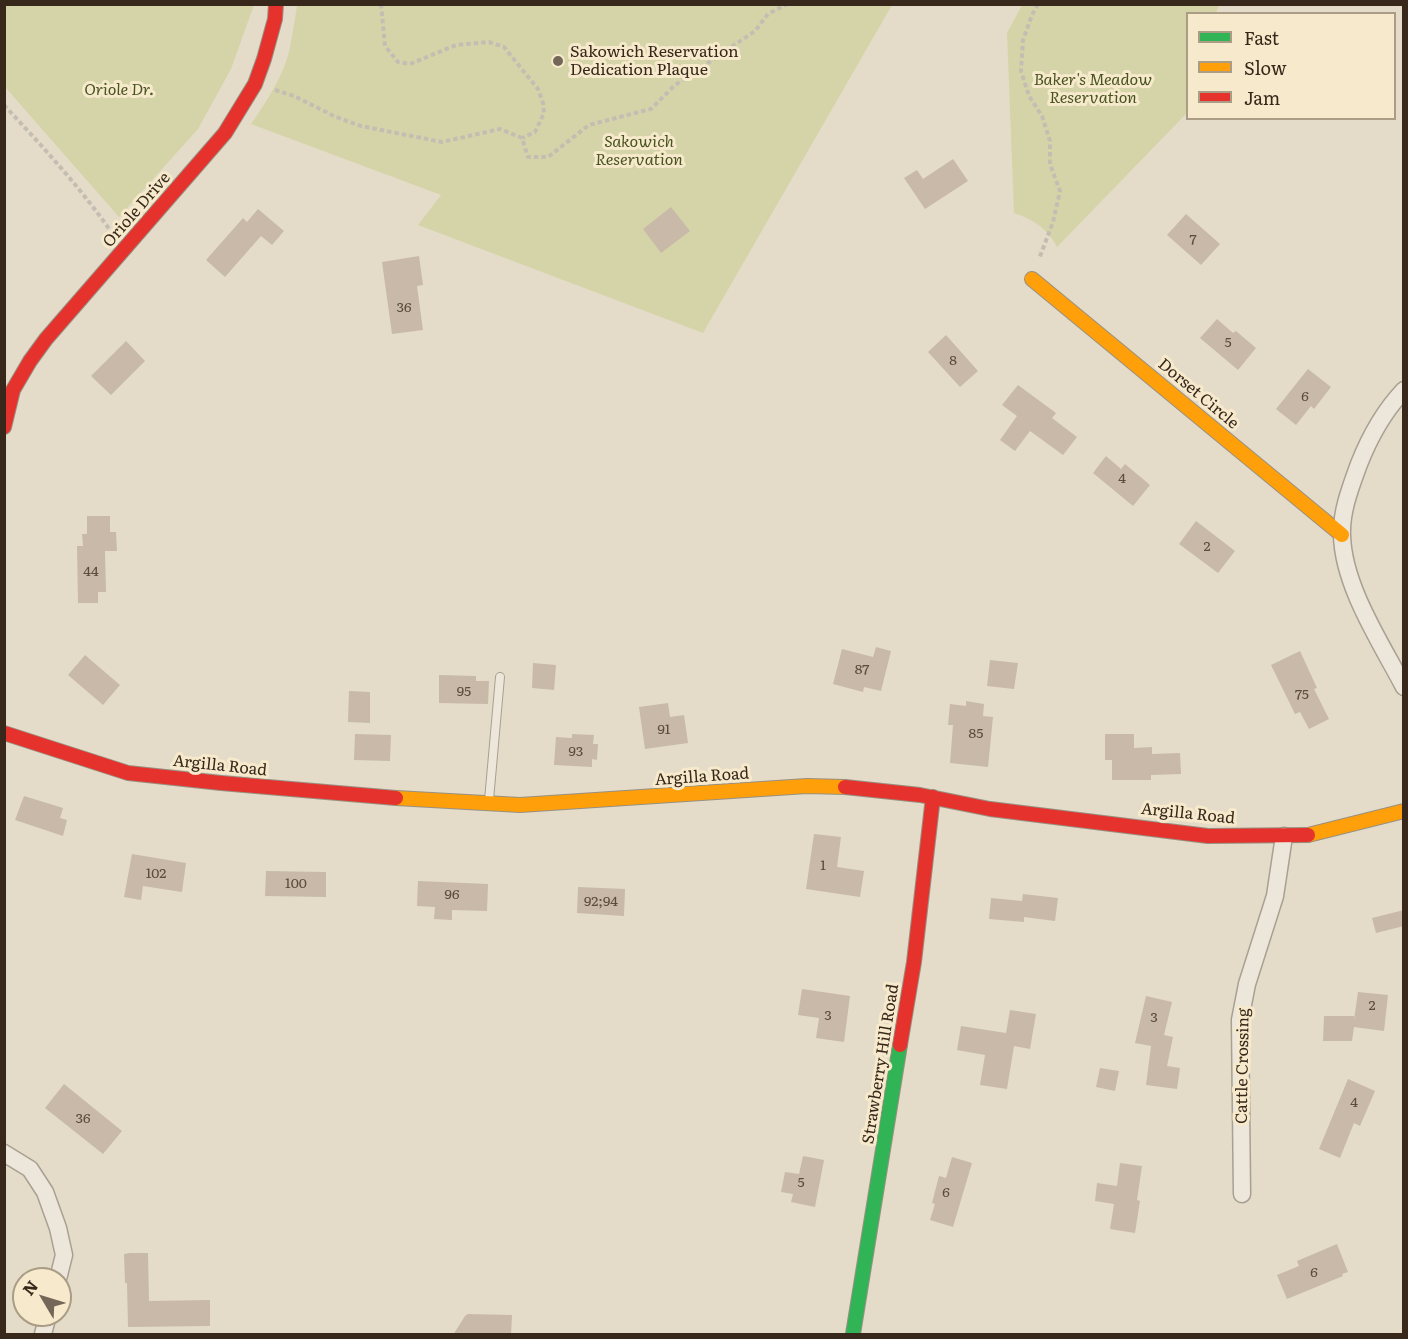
<!DOCTYPE html>
<html>
<head>
<meta charset="utf-8">
<style>
	body { margin:0 }
	#map { position:relative; width:1408px; height:1339px; overflow:hidden; background:#e4dcc8; font-family:Literata,serif }
	canvas { display:block }
	.frame { position:absolute; inset:0; border:6px solid #37281b; pointer-events:none }
	.legend { position:absolute; left:1186px; top:12px; width:210px; height:108px; box-sizing:border-box; background:#f7eacc; border:2px solid #aa9c85; margin:0; padding:8px 10px; list-style:none; font-size:18px; color:#37281b }
	.legend li { display:flex; align-items:center; gap:12px; height:30px }
	.legend b { width:30px; border:2px solid #aa9c85 }
	.north { position:absolute; left:12px; top:1267px; width:60px; height:60px; box-sizing:border-box; background:#f7eacc; border:2px solid #aa9c85; border-radius:50%; rotate:308deg; font-size:16px; font-weight:700; line-height:24px; text-align:center; color:#37281b }
	.north::after { content:''; display:block; margin:auto; width:21px; height:27px; background:#746758; clip-path:polygon(50% 0,100% 100%,50% 72%,0 100%) }
</style>
</head>
<body>
<div id="map">
<canvas width="1408" height="1339"></canvas>
<div class="frame"></div>
<ul class="legend">
<li><b style="height:8px;background:#30b455"></b>Fast</li>
<li><b style="height:8px;background:#ff9f0a"></b>Slow</li>
<li><b style="height:8px;background:#e5322d"></b>Jam</li>
</ul>
<div class="north">N</div>
</div>
<script>
const c = document.querySelector('canvas').getContext('2d');
c.lineJoin = 'round';
function paint(path, color) { c.fillStyle = color; c.fill(path, 'evenodd'); }
function strokePath(path, color, width, dash) { c.strokeStyle = color; c.lineWidth = width; c.lineCap = dash ? 'butt' : 'round'; c.setLineDash(dash || []); c.stroke(path); }
function label(font, color, halo, rows, align = 'center') {
  c.font = font + ' Literata,serif'; c.lineWidth = 6; c.setLineDash([]); c.textBaseline = 'middle'; c.strokeStyle = halo; c.fillStyle = color; for (const [text, x, y, turn = 0] of rows) {
    c.save(); c.translate(x, y); c.rotate((+turn || 0) * Math.PI / 180); c.textAlign = isNaN(turn) ? turn : align; if (halo) c.strokeText(text, 0, 0); c.fillText(text, 0, 0); c.restore();
  }
}
paint(new Path2D(`
	M 4,5 L 5,4 L 254,5 L 231,69 L 198,129 L 119,217 L 5,87 Z
	M 297,5 L 892,5 L 703,333 L 418,225 L 441,195 L 251,124 C 266,102 282,78 289,52 C 292,36 295,20 297,5 Z
	M 1022,5 L 1219,5 L 1216,13 L 1188,14 L 1187,113 L 1057,247 C 1048,229 1033,219 1014,213 L 1007,33 Z`), '#d5d4a9');
paint(new Path2D(`
	M 953,159 L 968,181 L 925,209 L 904,178 L 917,170 L 923,179 Z
	M 671,207 L 690,231 L 661,253 L 643,229 Z
	M 258,209 L 284,231 L 272,245 L 261,236 L 225,277 L 206,260 L 243,218 L 247,222 Z
	M 1186,214 L 1220,244 L 1201,265 L 1167,235 Z
	M 419,256 L 423,285 L 417,286 L 423,330 L 392,334 L 382,262 Z
	M 1217,319 L 1233,333 L 1236,331 L 1256,348 L 1238,370 L 1200,338 Z
	M 946,335 L 978,371 L 960,387 L 928,352 Z
	M 126,341 L 145,361 L 111,395 L 91,376 Z
	M 1308,369 L 1331,387 L 1314,409 L 1311,406 L 1296,425 L 1276,409 Z
	M 1018,385 L 1056,413 L 1052,418 L 1077,437 L 1063,455 L 1030,431 L 1015,451 L 1000,440 L 1017,416 L 1002,405 Z
	M 1106,456 L 1121,469 L 1125,464 L 1150,485 L 1133,506 L 1093,473 Z
	M 87,516 L 110,516 L 110,532 L 116,532 L 117,551 L 105,551 L 106,592 L 98,592 L 98,603 L 78,603 L 77,546 L 83,546 L 82,534 L 87,534 Z
	M 1196,521 L 1235,551 L 1218,573 L 1179,544 Z
	M 876,647 L 891,651 L 881,691 L 864,687 L 863,692 L 833,684 L 842,649 L 873,657 Z
	M 1300,651 L 1317,688 L 1314,689 L 1329,719 L 1309,729 L 1300,712 L 1295,714 L 1271,665 Z
	M 85,655 L 120,685 L 103,705 L 68,675 Z
	M 990,660 L 1018,663 L 1014,689 L 987,686 Z
	M 533,663 L 556,665 L 554,690 L 532,688 Z
	M 439,675 L 476,676 L 476,681 L 489,681 L 488,704 L 439,703 Z
	M 349,691 L 370,692 L 370,723 L 348,722 Z
	M 966,701 L 984,704 L 983,716 L 993,717 L 988,767 L 950,763 L 953,725 L 948,725 L 950,704 L 966,706 Z
	M 668,703 L 670,717 L 684,715 L 688,743 L 645,749 L 639,707 Z
	M 355,734 L 391,735 L 390,761 L 354,760 Z
	M 572,734 L 594,735 L 593,744 L 598,744 L 597,760 L 592,759 L 592,767 L 554,765 L 556,737 L 572,738 Z
	M 1105,734 L 1134,734 L 1134,748 L 1152,747 L 1152,754 L 1180,753 L 1181,774 L 1151,775 L 1151,780 L 1112,780 L 1112,760 L 1105,760 Z
	M 24,796 L 63,808 L 60,818 L 67,820 L 63,836 L 15,820 Z
	M 814,834 L 841,837 L 837,867 L 864,871 L 860,897 L 806,889 Z
	M 132,854 L 186,863 L 182,892 L 143,886 L 141,900 L 124,897 Z
	M 266,871 L 326,872 L 326,897 L 265,896 Z
	M 418,881 L 488,884 L 487,911 L 452,910 L 452,920 L 434,919 L 435,907 L 417,906 Z
	M 578,887 L 625,889 L 624,916 L 577,913 Z
	M 1023,894 L 1058,898 L 1055,921 L 1024,917 L 1024,922 L 989,919 L 991,898 L 1022,901 Z
	M 1404,910 L 1404,926 L 1376,933 L 1372,918 Z
	M 802,989 L 850,996 L 844,1042 L 816,1038 L 819,1018 L 798,1015 Z
	M 1358,992 L 1388,995 L 1384,1031 L 1354,1027 L 1352,1041 L 1323,1041 L 1324,1016 L 1355,1016 L 1354,1020 Z
	M 1146,996 L 1172,1002 L 1164,1035 L 1173,1037 L 1167,1066 L 1180,1068 L 1177,1089 L 1146,1085 L 1151,1046 L 1135,1043 Z
	M 1010,1010 L 1036,1014 L 1030,1049 L 1014,1046 L 1007,1089 L 980,1085 L 985,1055 L 957,1050 L 961,1026 L 1006,1033 Z
	M 1100,1068 L 1119,1071 L 1115,1091 L 1096,1087 Z
	M 1348,1079 L 1375,1091 L 1360,1126 L 1354,1123 L 1340,1158 L 1319,1149 Z
	M 64,1084 L 122,1131 L 103,1154 L 45,1108 Z
	M 803,1156 L 824,1160 L 815,1207 L 791,1202 L 793,1194 L 781,1192 L 785,1172 L 799,1174 Z
	M 952,1157 L 972,1163 L 953,1227 L 930,1220 L 935,1204 L 932,1203 L 939,1176 L 946,1178 Z
	M 1120,1163 L 1142,1166 L 1137,1200 L 1140,1201 L 1135,1233 L 1110,1229 L 1114,1204 L 1095,1201 L 1097,1183 L 1117,1186 Z
	M 1337,1244 L 1348,1272 L 1342,1274 L 1343,1276 L 1287,1299 L 1277,1275 L 1299,1266 L 1297,1261 Z
	M 130,1253 L 148,1253 L 149,1301 L 210,1300 L 210,1326 L 128,1327 L 127,1283 L 125,1283 L 124,1254 Z
	M 468,1314 L 512,1315 L 511,1335 L 453,1335 L 465,1316 Z`), '#c8b9a9');
const lane = new Path2D(`
	M 489,800 L 500,677`);
const street = new Path2D(`
	M 1404,390 C 1383,412 1370,436 1359,464 C 1351,486 1341,511 1342,535 C 1343,586 1381,643 1404,687
	M 4,1153 L 30,1169 L 45,1192 L 58,1228 L 64,1255 L 58,1279
	M 1242,1194 L 1240,1020 L 1247,984 L 1275,896 L 1284,836
	M 43,1334 L 48,1315`);
const fast = new Path2D(`
	M 853,1334 L 900,1045`);
const slow = new Path2D(`
	M 1032,279 L 1342,535
	M 396,798 L 520,805 L 807,786 L 845,787
	M 1308,835 L 1404,811`);
const jam = new Path2D(`
	M 4,427 L 13,390 L 30,361 L 46,339 L 225,133 L 255,84 L 264,59 L 275,19 L 276,4
	M 4,733 L 128,773 L 221,783 L 396,798
	M 845,787 L 920,795 L 990,809 L 1208,836 L 1308,835
	M 900,1045 L 914,962 L 933,797`);
strokePath(lane, '#a8a092', 10);
strokePath(street, '#a8a092', 19);
strokePath(fast, '#989082', 16);
strokePath(slow, '#989082', 16);
strokePath(jam, '#989082', 16);
strokePath(new Path2D(`
	M 381,4 L 385,46 L 398,62 L 410,64 L 456,45 L 489,42 L 504,47 L 538,89 L 543,103 L 544,113 L 535,132 L 522,138
	M 1038,4 L 1032,15 L 1023,40 L 1021,71 L 1029,96 L 1042,116 L 1050,141 L 1050,164 L 1060,191 L 1053,222 L 1039,259
	M 275,90 L 294,96 L 336,117 L 361,126 L 442,142 L 500,129 L 522,138 L 528,157 L 548,157 L 589,125 L 651,109 L 674,86 L 755,31 L 768,14 L 787,4
	M 4,105 C 42,146 80,187 112,233`), '#c4bdb2', 4, [4.5, 3]);
strokePath(lane, '#ece6db', 8);
strokePath(street, '#ece6db', 16);
strokePath(fast, '#30b455', 14);
strokePath(slow, '#ff9f0a', 14);
strokePath(jam, '#e5322d', 14);
for (const [x, y, r, color] of [
	[558,61,6,"#746758"]
]) { const dot = new Path2D(); dot.arc(x, y, r, 0, 2 * Math.PI); c.fillStyle = color; c.fill(dot); strokePath(dot, '#f7eacc', 2); }
label('14px', '#5b4c3e', null, [
	["7",1193,240],
	["36",404,308],
	["5",1228,343],
	["8",953,361],
	["6",1305,397],
	["4",1122,479],
	["2",1207,547],
	["44",91,572],
	["87",862,670],
	["95",464,692],
	["75",1302,695],
	["91",664,730],
	["85",976,734],
	["93",576,752],
	["1",823,866],
	["102",156,874],
	["100",296,884],
	["96",452,895],
	["92;94",601,902],
	["2",1372,1006],
	["3",828,1016],
	["3",1154,1018],
	["4",1354,1103],
	["36",83,1119],
	["5",801,1183],
	["6",946,1193],
	["6",1314,1273]
]);
label('16px', '#37281b', '#f7eacc', [
	["Sakowich Reservation",570,52],
	["Dedication Plaque",570,70]
], 'left');
label('italic 16px', '#485420', '#f7eacc', [
	["Baker's Meadow",1093,80],
	["Reservation",1093,98],
	["Oriole Dr.",119,90],
	["Sakowich",639,142],
	["Reservation",639,160]
]);
label('16px', '#37281b', '#f7eacc', [
	["Oriole Drive",137,210,-49],
	["Dorset Circle",1198,394,40],
	["Argilla Road",220,766,6],
	["Argilla Road",702,777,-4],
	["Argilla Road",1188,814,6],
	["Strawberry Hill Road",881,1064,-81],
	["Cattle Crossing",1243,1066,-89]
]);
</script>
</body>
</html>
